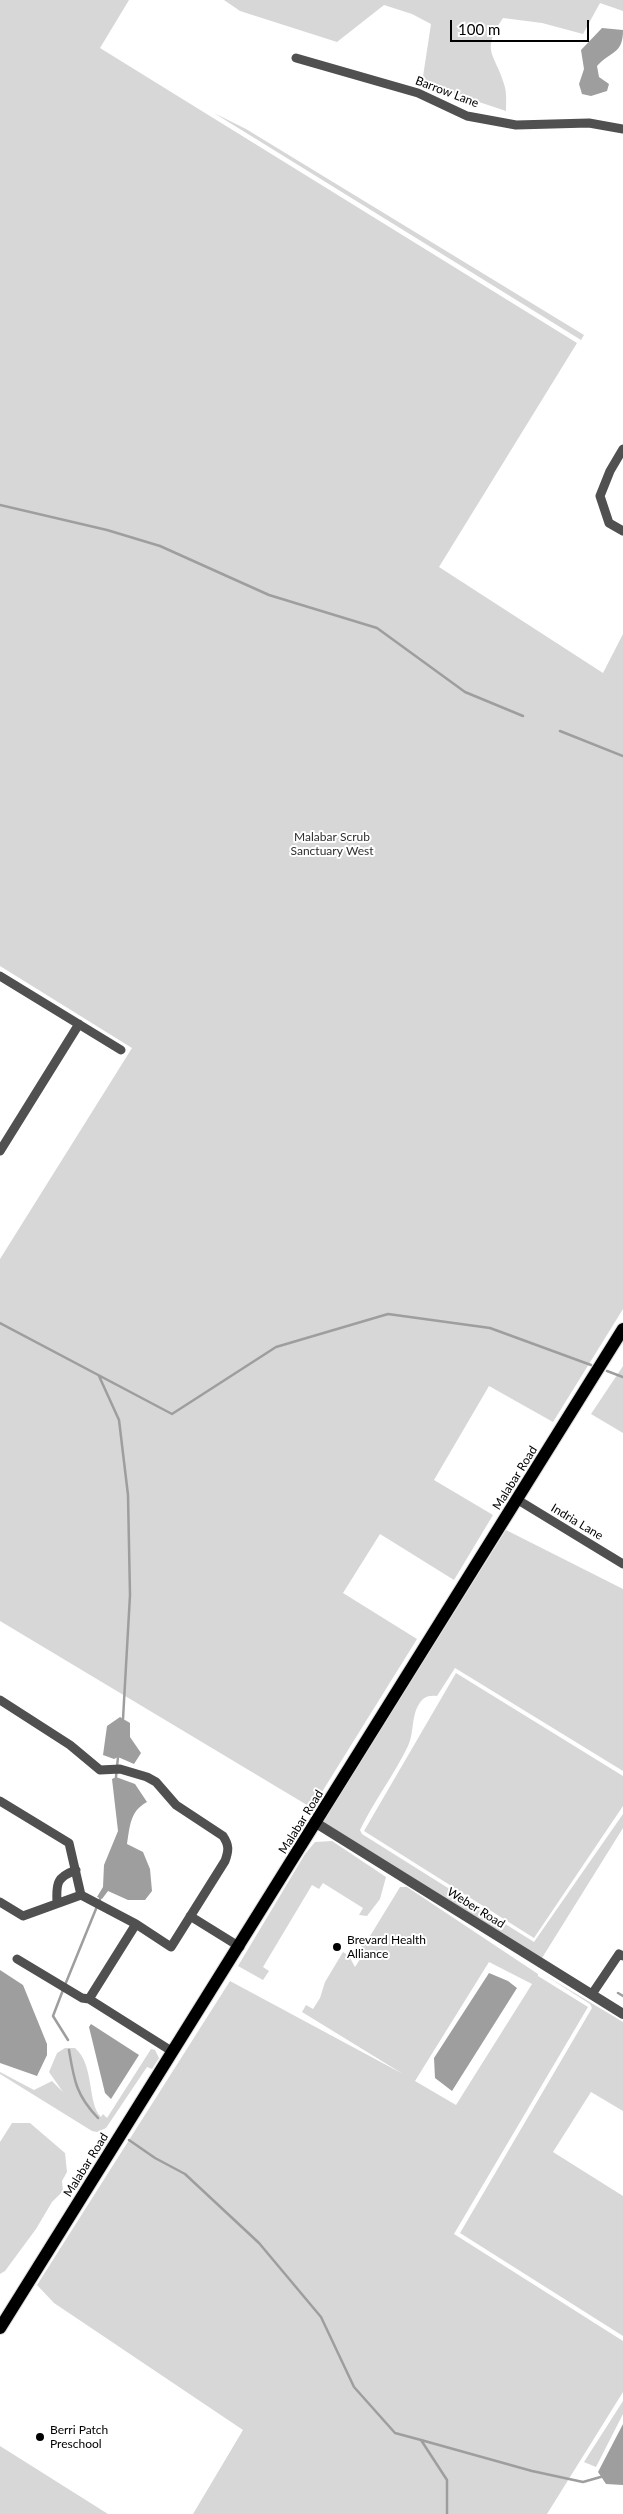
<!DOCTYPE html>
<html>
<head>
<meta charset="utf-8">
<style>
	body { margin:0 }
	#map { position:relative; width:623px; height:2514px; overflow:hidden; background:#fff; font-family:Lato,sans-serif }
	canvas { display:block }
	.scale { position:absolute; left:450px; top:20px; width:139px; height:22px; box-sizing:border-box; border:2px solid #000; border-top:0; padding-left:6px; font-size:15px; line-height:18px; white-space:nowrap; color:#000; -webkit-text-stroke:4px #fff; paint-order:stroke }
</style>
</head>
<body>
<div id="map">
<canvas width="623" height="2514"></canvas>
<div class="scale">100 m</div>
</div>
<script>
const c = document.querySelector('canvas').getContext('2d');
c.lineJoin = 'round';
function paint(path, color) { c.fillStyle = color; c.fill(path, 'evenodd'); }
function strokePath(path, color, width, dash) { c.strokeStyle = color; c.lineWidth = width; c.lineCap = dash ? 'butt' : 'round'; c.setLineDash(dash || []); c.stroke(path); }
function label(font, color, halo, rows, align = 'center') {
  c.font = font + ' Lato,sans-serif'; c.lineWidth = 4; c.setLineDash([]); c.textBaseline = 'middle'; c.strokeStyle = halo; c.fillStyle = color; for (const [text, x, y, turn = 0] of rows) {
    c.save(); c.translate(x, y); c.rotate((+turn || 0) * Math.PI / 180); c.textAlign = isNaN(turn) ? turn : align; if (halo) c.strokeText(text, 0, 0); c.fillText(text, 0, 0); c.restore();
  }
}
paint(new Path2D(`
	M 0,0 L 129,0 L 100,48 L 577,343 L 439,567 L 603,673 L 623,634 L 623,1309 L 553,1422 L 489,1386 L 434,1480 L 493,1515 L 454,1580 L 380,1534 L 343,1593 L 417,1639 L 312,1808 L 0,1621 L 0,1259 L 132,1048 L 0,966 Z
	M 224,0 L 623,0 L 623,11 L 600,3 L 583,34 L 542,23 L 503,18 C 480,52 495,53 504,84 C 507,92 506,103 506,111 L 422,83 L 431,24 L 412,14 L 384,5 L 337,42 L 240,11 Z
	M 214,113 L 246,129 L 584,335 L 581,340 Z
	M 623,1366 L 623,1433 L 591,1414 Z
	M 506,1530 L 623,1589 L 623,1771 L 455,1668 L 437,1696 C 432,1695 426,1696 423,1699 C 410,1712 415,1732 408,1746 C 394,1775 374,1801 360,1830 L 362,1834 L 534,1942 L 623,1814 L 623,1828 L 542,1958 L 323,1822 Z
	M 456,1673 L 623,1776 L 623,1806 L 534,1938 L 364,1831 Z
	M 332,1841 L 386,1877 L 380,1899 L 367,1916 L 359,1915 L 363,1908 L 323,1883 L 319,1889 L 312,1885 L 263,1967 L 269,1971 L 263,1980 L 238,1966 L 305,1854 L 315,1842 Z
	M 400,1887 L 407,1887 L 538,1974 L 538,1976 L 588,2007 L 454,2234 L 623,2341 L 623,2392 L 547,2514 L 193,2514 L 243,2430 L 54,2303 L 37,2285 L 230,1981 L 403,2074 L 302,2012 L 306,2005 L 313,2009 L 320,1998 L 325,1982 L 343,1952 L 349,1956 L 355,1967 L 364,1953 L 359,1940 L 364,1946 ZM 489,1962 L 532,1984 L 456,2105 L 415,2081 Z
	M 543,1974 L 623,2022 L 623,2111 L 591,2092 L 553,2152 L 623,2196 L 623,2336 L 460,2233 L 592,2008 L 590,2004 Z
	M 65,2048 L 75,2048 C 95,2065 87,2104 101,2117 L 103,2114 L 107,2118 L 151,2049 L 155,2050 L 159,2058 L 152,2069 L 147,2067 L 106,2128 L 97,2132 L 92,2131 L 0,2074 L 0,2072 L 34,2090 L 52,2081 L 63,2092 L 49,2072 L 57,2053 Z
	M 12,2123 L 30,2123 L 65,2153 L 67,2172 L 62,2181 L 63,2191 L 52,2202 L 36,2229 L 5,2271 L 0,2274 L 0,2142 Z
	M 623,2401 L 623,2414 L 596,2467 L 584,2462 Z
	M 0,2446 L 108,2514 L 0,2514 Z`), '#d7d7d7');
paint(new Path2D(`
	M 602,28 L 623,30 C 623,54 612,50 597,66 L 599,77 L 609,84 L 607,91 L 591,96 L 582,94 L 579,84 L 584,69 L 581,50 Z
	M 120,1717 L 130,1723 L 130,1737 L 141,1753 L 134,1764 L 118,1757 L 114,1759 L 103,1755 L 107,1726 Z
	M 116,1777 L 135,1784 L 147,1802 C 130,1811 130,1826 127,1844 L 143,1852 L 150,1869 L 152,1891 L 145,1900 L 128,1900 L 108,1891 L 102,1899 L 97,1897 L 103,1887 L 104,1865 L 118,1831 L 112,1779 Z
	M 0,1970 L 23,1985 L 47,2044 L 47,2055 L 37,2076 L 0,2063 Z
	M 489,1973 L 508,1981 L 517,1988 L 452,2091 L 435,2078 L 434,2058 Z
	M 91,2024 L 139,2055 L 111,2099 L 105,2093 L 89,2027 Z
	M 623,2424 L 623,2485 L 606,2484 L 598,2472 Z`), '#9e9e9e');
strokePath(new Path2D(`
	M 0,505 L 107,530 L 160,546 L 269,595 L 377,628 L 465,692 L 523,716
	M 560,731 L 623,756
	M 0,1323 L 172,1414 L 276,1347 L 388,1314 L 490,1328 L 591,1365
	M 607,1371 L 623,1377
	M 99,1376 L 119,1420 L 128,1495 L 130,1595 L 123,1719
	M 116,1777 L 118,1757
	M 65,1985 L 100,1899
	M 63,1990 L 53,2016 L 68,2040
	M 618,1993 L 623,1996
	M 69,2050 C 74,2080 76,2095 98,2118
	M 129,2140 L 155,2158 L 185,2174 L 259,2243 L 321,2317 L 354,2387 L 395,2433 L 421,2440 L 447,2480 L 447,2514
	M 421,2440 L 532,2471 L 583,2482 L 604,2476`), '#9e9e9e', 2.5);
const primary = new Path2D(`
	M 0,2328 L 623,1329`);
strokePath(primary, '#dbdbdb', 14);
strokePath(new Path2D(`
	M 296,58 L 418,93 L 467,116 L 516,125 L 589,123 L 623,129
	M 623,449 L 610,471 L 600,496 L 609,523 L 623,531
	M 0,976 L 121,1050
	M 0,1151 L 79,1024
	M 518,1500 L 623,1564
	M 0,1700 L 70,1745 L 100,1770 L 120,1769 L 147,1777 L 156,1782 L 176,1805 L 223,1836 C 229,1845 229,1850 225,1861 L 171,1947 L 136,1924 L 81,1895 L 23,1916 L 0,1902
	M 0,1801 L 69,1843 L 81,1895
	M 57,1902 C 56,1883 57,1877 76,1870
	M 190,1916 L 240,1947
	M 17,1959 L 82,1998 L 89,1999 L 173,2052
	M 592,1994 L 619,1954 L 623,1956
	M 89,1999 L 136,1924`), '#505050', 9);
strokePath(new Path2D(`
	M 316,1823 L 623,2014`), '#505050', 10);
strokePath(primary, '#000', 12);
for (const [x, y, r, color] of [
	[337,1947,5,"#000"],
	[40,2437,5,"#000"]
]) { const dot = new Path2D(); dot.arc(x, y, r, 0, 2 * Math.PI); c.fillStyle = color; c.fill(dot); strokePath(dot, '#fff', 2); }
label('12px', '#000', '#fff', [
	["Barrow Lane",447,92,21],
	["Malabar Road",515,1478,-58],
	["Indria Lane",577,1522,31],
	["Malabar Road",301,1822,-58],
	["Weber Road",476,1908,32],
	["Malabar Road",86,2165,-58]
]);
label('12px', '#2e2e2e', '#fff', [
	["Malabar Scrub",332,837],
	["Sanctuary West",332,851]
]);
label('12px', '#000', '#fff', [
	["Brevard Health",347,1940],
	["Alliance",347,1954],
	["Berri Patch",50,2430],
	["Preschool",50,2444]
], 'left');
</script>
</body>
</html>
